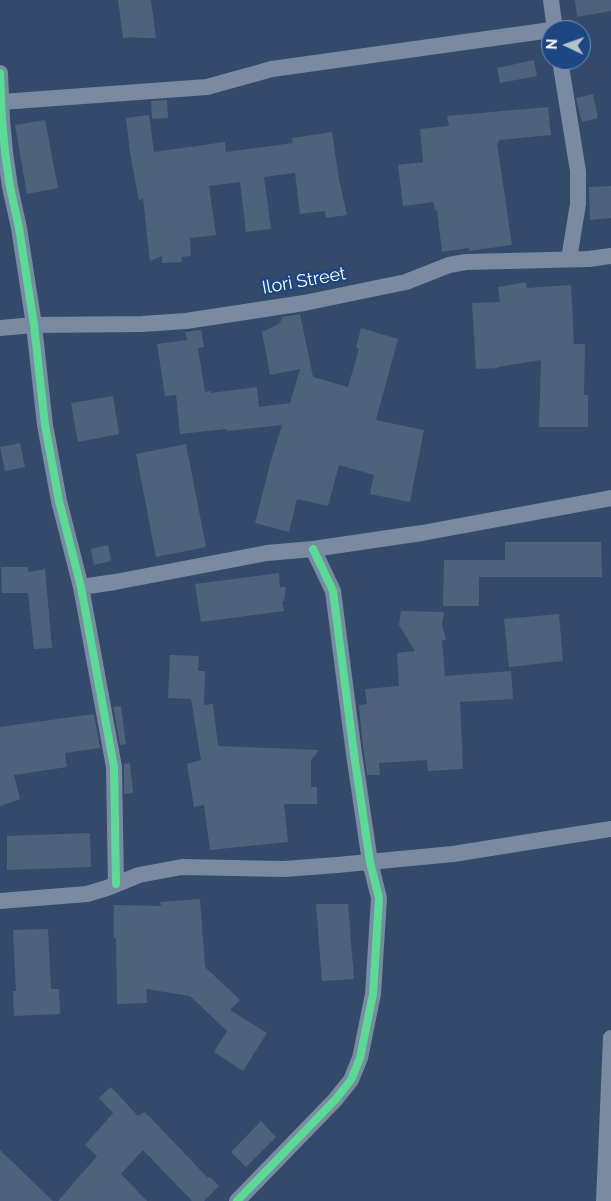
<!DOCTYPE html>
<html>
<head>
<meta charset="utf-8">
<style>
	body { margin:0 }
	#map { position:relative; width:611px; height:1201px; overflow:hidden; background:#334a6b; font-family:Raleway,sans-serif }
	canvas { display:block }
	.north { position:absolute; left:541px; top:20px; width:50px; height:50px; box-sizing:border-box; background:#1c4782; border:1px solid #7791b4; border-radius:50%; rotate:273deg; font-size:14px; font-weight:700; line-height:20px; text-align:center; color:#fff }
	.north::after { content:''; display:block; margin:auto; width:18px; height:22px; background:#b8c0cb; clip-path:polygon(50% 0,100% 100%,50% 72%,0 100%) }
</style>
</head>
<body>
<div id="map">
<canvas width="611" height="1201"></canvas>
<div class="north">N</div>
</div>
<script>
const c = document.querySelector('canvas').getContext('2d');
c.lineJoin = 'round';
function paint(path, color) { c.fillStyle = color; c.fill(path, 'evenodd'); }
function strokePath(path, color, width, dash) { c.strokeStyle = color; c.lineWidth = width; c.lineCap = dash ? 'butt' : 'round'; c.setLineDash(dash || []); c.stroke(path); }
function label(font, color, halo, rows, align = 'center') {
  c.font = font + ' Raleway,sans-serif'; c.lineWidth = 5; c.setLineDash([]); c.textBaseline = 'middle'; c.strokeStyle = halo; c.fillStyle = color; for (const [text, x, y, turn = 0] of rows) {
    c.save(); c.translate(x, y); c.rotate((+turn || 0) * Math.PI / 180); c.textAlign = isNaN(turn) ? turn : align; if (halo) c.strokeText(text, 0, 0); c.fillText(text, 0, 0); c.restore();
  }
}
paint(new Path2D(`
	M 118,0 L 151,0 L 156,38 L 137,38 L 137,37 L 123,38 Z
	M 575,0 L 611,0 L 611,11 L 577,17 Z
	M 534,60 L 537,76 L 500,83 L 497,68 Z
	M 593,94 L 598,118 L 582,122 L 576,98 Z
	M 167,100 L 168,118 L 152,119 L 151,101 Z
	M 548,107 L 551,135 L 499,140 L 499,142 L 497,143 L 512,245 L 469,251 L 469,248 L 442,252 L 437,210 L 435,211 L 433,202 L 403,206 L 398,165 L 423,162 L 420,129 L 449,126 L 447,116 Z
	M 149,115 L 154,152 L 225,142 L 226,152 L 293,143 L 292,138 L 332,132 L 339,179 L 347,215 L 326,218 L 325,211 L 300,214 L 295,173 L 264,177 L 271,229 L 246,232 L 240,182 L 209,186 L 216,235 L 190,238 L 191,256 L 181,257 L 182,262 L 162,263 L 162,256 L 150,261 L 143,199 L 139,200 L 130,153 L 126,118 Z
	M 45,120 L 58,188 L 27,194 L 15,125 Z
	M 611,186 L 611,218 L 590,220 L 589,187 Z
	M 526,282 L 527,288 L 571,285 L 574,344 L 585,344 L 584,395 L 588,395 L 588,427 L 539,427 L 541,360 L 498,367 L 498,368 L 476,369 L 472,303 L 500,302 L 498,287 Z
	M 300,314 L 313,377 L 348,387 L 359,349 L 356,348 L 361,328 L 398,339 L 376,420 L 424,430 L 410,502 L 370,494 L 374,475 L 339,465 L 328,506 L 297,499 L 289,532 L 255,523 L 270,464 L 282,425 L 227,431 L 227,429 L 180,434 L 176,395 L 165,396 L 157,344 L 187,340 L 185,332 L 201,330 L 204,347 L 198,348 L 205,392 L 210,391 L 211,393 L 257,387 L 259,407 L 290,403 L 300,369 L 270,375 L 262,332 L 280,323 L 282,317 Z
	M 113,396 L 119,434 L 78,442 L 71,403 Z
	M 20,443 L 25,467 L 5,471 L 0,447 Z
	M 186,444 L 206,547 L 156,557 L 136,454 Z
	M 505,542 L 601,542 L 602,577 L 479,577 L 479,606 L 443,606 L 444,560 L 505,560 Z
	M 108,545 L 111,561 L 94,565 L 91,549 Z
	M 1,567 L 28,567 L 28,572 L 45,569 L 52,648 L 34,649 L 28,593 L 2,593 Z
	M 279,573 L 280,587 L 286,587 L 284,601 L 282,601 L 284,611 L 201,622 L 195,584 Z
	M 401,611 L 444,612 L 442,625 L 446,640 L 442,640 L 445,676 L 511,671 L 513,699 L 460,702 L 463,769 L 428,771 L 427,760 L 379,763 L 380,775 L 367,775 L 362,738 L 359,705 L 367,704 L 365,689 L 399,686 L 397,653 L 415,651 L 399,625 Z
	M 559,614 L 563,661 L 509,667 L 504,619 Z
	M 170,655 L 199,656 L 198,671 L 205,671 L 204,705 L 213,704 L 218,746 L 319,750 L 311,760 L 311,787 L 317,787 L 317,804 L 284,804 L 288,842 L 210,850 L 204,805 L 194,807 L 187,764 L 201,760 L 191,699 L 168,698 Z
	M 121,706 L 126,744 L 120,745 L 113,707 Z
	M 94,714 L 100,748 L 65,753 L 67,767 L 14,775 L 20,799 L 0,806 L 0,727 Z
	M 130,763 L 133,793 L 124,794 L 124,764 Z
	M 90,833 L 91,867 L 7,870 L 7,836 Z
	M 200,899 L 205,967 L 240,1000 L 230,1010 L 267,1033 L 243,1071 L 214,1052 L 227,1031 L 190,996 L 146,989 L 147,1003 L 117,1004 L 116,938 L 114,938 L 114,905 L 161,906 L 160,902 Z
	M 316,904 L 348,904 L 354,979 L 322,981 Z
	M 48,929 L 51,989 L 59,989 L 60,1014 L 14,1016 L 13,991 L 16,991 L 13,930 Z
	M 111,1087 L 138,1116 L 145,1112 L 207,1177 L 211,1178 L 219,1186 L 204,1201 L 192,1201 L 143,1150 L 121,1174 L 147,1201 L 58,1201 L 97,1156 L 85,1145 L 113,1113 L 99,1098 Z
	M 261,1121 L 276,1137 L 246,1167 L 231,1152 Z
	M 0,1150 L 53,1201 L 0,1201 Z`), '#4e627c');
strokePath(new Path2D(`
	M 551,0 L 555,30
	M 560,60 L 578,171 L 578,204 L 569,259
	M 0,73 L 2,120 L 5,152 L 10,187 L 19,228 L 34,325 L 45,425 L 59,501 L 81,587 L 114,767 L 116,884
	M 1,102 L 207,87 L 272,69 L 551,30
	M 0,328 L 34,325 L 142,324 L 186,321 L 304,303 L 406,282 L 449,265 L 466,262 L 589,259 L 611,256
	M 81,587 L 115,582 L 267,553 L 313,549 L 422,533 L 611,498
	M 0,901 L 87,894 L 107,888 L 139,875 L 182,867 L 284,869 L 337,865 L 453,854 L 611,829
	M 237,1201 L 335,1100 L 351,1080 L 360,1058 L 373,994 L 379,898 L 370,862 L 354,754 L 333,591 L 313,549
	M 604,1201 L 611,1038`), '#798aa1', 16);
strokePath(new Path2D(`
	M 0,73 L 2,120 L 5,152 L 10,187 L 19,228 L 34,325 L 45,425 L 59,501 L 81,587 L 114,767 L 116,884
	M 237,1201 L 335,1100 L 351,1080 L 360,1058 L 373,994 L 379,898 L 370,862 L 354,754 L 333,591 L 313,549`), '#5adb95', 8);
label('18px', '#fff', '#1c4782', [
	["Ilori Street",304,281,-10]
]);
</script>
</body>
</html>
